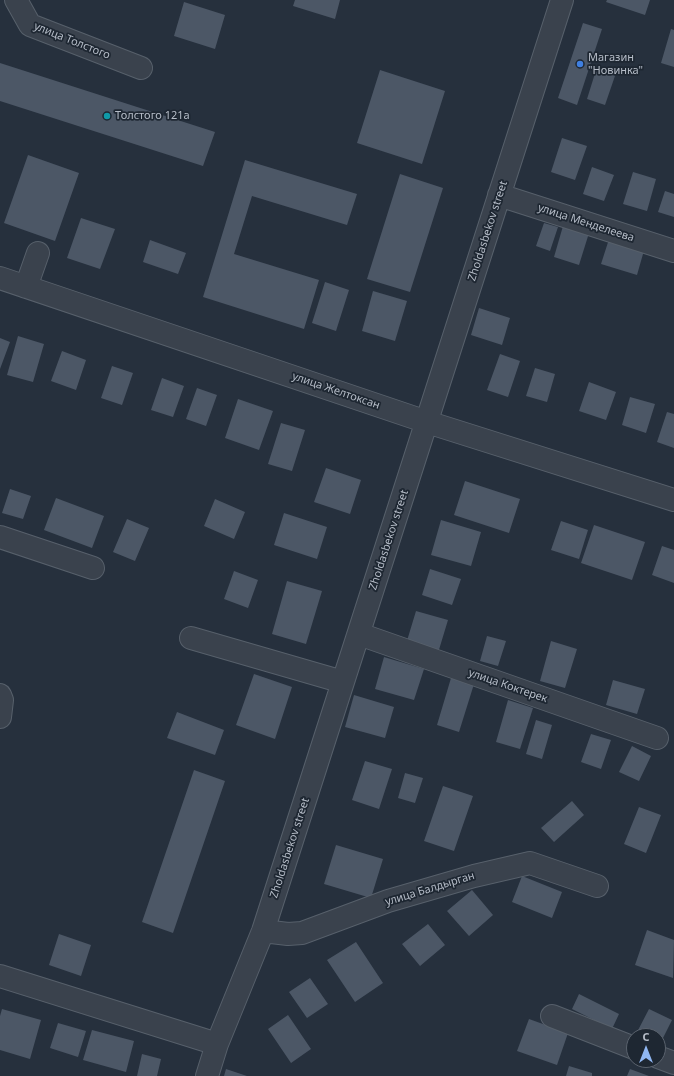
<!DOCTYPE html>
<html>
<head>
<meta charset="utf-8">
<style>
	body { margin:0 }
	#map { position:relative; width:674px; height:1076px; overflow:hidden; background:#26303d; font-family:"Noto Sans",sans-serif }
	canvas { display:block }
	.north { position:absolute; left:626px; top:1028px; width:40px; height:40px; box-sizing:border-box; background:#1e2732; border:1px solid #5b636e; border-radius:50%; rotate:0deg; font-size:11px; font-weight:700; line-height:16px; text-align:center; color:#b6bdc8 }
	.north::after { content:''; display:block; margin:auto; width:14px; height:18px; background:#90b7f2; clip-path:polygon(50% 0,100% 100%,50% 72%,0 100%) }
</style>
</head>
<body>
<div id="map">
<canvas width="674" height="1076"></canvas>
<div class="north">С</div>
</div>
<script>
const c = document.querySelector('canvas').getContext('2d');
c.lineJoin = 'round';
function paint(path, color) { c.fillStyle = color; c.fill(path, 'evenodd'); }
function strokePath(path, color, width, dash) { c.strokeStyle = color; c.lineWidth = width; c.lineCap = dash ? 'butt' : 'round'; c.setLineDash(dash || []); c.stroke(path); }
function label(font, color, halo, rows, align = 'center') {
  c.font = font + ' "Noto Sans",sans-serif'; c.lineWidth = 3.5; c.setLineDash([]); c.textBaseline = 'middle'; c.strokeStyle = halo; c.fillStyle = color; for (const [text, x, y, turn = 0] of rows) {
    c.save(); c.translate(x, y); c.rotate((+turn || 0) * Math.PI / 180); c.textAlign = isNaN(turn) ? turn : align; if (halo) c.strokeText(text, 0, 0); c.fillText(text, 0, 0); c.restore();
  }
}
paint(new Path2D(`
	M 295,0 L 340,0 L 335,19 L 293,6 Z
	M 607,0 L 650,0 L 645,15 L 606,2 Z
	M 184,2 L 225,15 L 215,49 L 174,36 Z
	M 583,23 L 602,29 L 577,105 L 558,98 Z
	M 671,29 L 674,30 L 674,67 L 661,63 Z
	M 0,63 L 215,132 L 203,166 L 0,101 Z
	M 597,67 L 616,73 L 605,105 L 587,99 Z
	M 380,70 L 445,91 L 422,164 L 357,143 Z
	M 562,138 L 587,146 L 575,180 L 551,172 Z
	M 28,155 L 79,173 L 55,241 L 4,223 Z
	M 245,160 L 357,194 L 347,225 L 252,196 L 234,254 L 319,280 L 304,329 L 203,297 Z
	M 592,167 L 614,175 L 604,201 L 583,194 Z
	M 633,172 L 656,179 L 647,211 L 623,204 Z
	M 400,174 L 443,188 L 410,292 L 367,279 Z
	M 665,191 L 674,194 L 674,217 L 658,212 Z
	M 81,218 L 115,229 L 100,269 L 67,258 Z
	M 544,223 L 558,227 L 550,251 L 536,246 Z
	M 563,226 L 589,233 L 579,265 L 554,257 Z
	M 610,236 L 645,247 L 637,275 L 601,264 Z
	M 150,240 L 186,253 L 178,274 L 143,262 Z
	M 325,282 L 349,290 L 336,331 L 312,323 Z
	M 373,291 L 407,301 L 395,341 L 362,331 Z
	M 479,308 L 510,318 L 502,345 L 471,335 Z
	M 18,336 L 44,344 L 33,382 L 7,375 Z
	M 0,338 L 10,342 L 0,369 Z
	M 62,351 L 86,360 L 76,390 L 51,381 Z
	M 500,354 L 520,361 L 508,397 L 487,390 Z
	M 112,366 L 133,373 L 122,405 L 101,398 Z
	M 535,368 L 555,374 L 547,402 L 526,396 Z
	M 162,378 L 184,386 L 173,417 L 151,410 Z
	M 589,382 L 616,392 L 606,420 L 579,411 Z
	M 197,388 L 217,395 L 206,426 L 186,419 Z
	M 630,397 L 655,404 L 646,433 L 622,425 Z
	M 238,399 L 273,411 L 259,450 L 225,438 Z
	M 667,412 L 674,414 L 674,448 L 657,442 Z
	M 281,423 L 305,430 L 292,471 L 268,464 Z
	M 326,468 L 361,480 L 350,514 L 314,502 Z
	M 465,481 L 520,499 L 509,533 L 454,515 Z
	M 10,489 L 31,496 L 23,519 L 2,513 Z
	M 56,498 L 104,516 L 92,548 L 44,530 Z
	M 215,499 L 245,512 L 234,539 L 204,526 Z
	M 284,513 L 327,527 L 317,559 L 274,545 Z
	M 127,519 L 149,528 L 135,561 L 113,552 Z
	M 441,520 L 481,532 L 471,566 L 431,555 Z
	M 561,521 L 588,530 L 579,559 L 551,550 Z
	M 594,525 L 645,542 L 632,580 L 581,563 Z
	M 662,546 L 674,550 L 674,583 L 652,575 Z
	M 430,569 L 461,579 L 452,605 L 422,595 Z
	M 234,571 L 258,580 L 248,608 L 224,599 Z
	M 287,581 L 322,591 L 306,644 L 272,634 Z
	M 416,611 L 448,620 L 438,653 L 406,644 Z
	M 487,636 L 506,641 L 498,666 L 480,661 Z
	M 551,641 L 577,649 L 565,688 L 540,681 Z
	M 384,657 L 424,669 L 414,700 L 375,689 Z
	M 254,674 L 292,687 L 275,739 L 236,725 Z
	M 451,678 L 474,684 L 459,732 L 437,725 Z
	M 613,680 L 645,689 L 637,714 L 606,705 Z
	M 354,695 L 394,707 L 385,738 L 345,727 Z
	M 508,700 L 533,708 L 520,749 L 496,742 Z
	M 177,712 L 224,730 L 215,755 L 167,738 Z
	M 536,720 L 552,725 L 542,759 L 526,754 Z
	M 591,734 L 611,740 L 601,769 L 581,762 Z
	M 632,746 L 651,756 L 639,781 L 619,772 Z
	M 365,761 L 392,769 L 379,809 L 352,800 Z
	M 194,770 L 225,781 L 173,933 L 142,922 Z
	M 405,773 L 423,778 L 415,803 L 398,798 Z
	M 443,786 L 473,796 L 454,851 L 424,841 Z
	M 572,801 L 584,815 L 554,842 L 541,828 Z
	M 639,807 L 661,815 L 646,853 L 624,844 Z
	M 336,845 L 383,859 L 371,898 L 324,884 Z
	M 522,876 L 562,892 L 552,918 L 512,902 Z
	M 472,890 L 493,915 L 469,936 L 447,911 Z
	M 428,924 L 445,945 L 420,966 L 402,944 Z
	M 647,930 L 674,940 L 673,978 L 635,965 Z
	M 59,934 L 91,945 L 81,976 L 49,965 Z
	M 356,942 L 383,983 L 355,1002 L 327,960 Z
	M 310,978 L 328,1004 L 307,1018 L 289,992 Z
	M 579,994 L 619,1014 L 612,1029 L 572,1009 Z
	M 2,1009 L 41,1020 L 30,1059 L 0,1050 L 0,1016 Z
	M 649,1009 L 672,1020 L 658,1048 L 658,1036 L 635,1036 Z
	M 288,1015 L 311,1049 L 291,1063 L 268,1029 Z
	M 529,1019 L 568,1033 L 557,1065 L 517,1051 Z
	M 58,1023 L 86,1031 L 78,1057 L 50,1048 Z
	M 92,1030 L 134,1041 L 126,1072 L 83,1060 Z
	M 142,1054 L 161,1059 L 157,1076 L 137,1076 Z
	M 569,1066 L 592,1073 L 592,1076 L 566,1076 Z
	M 226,1069 L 247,1076 L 224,1076 Z
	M 630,1069 L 649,1076 L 627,1076 Z`), '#4c5766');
const minor = new Path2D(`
	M 16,0 L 30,25 L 141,68
	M 499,195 L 674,251
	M 0,278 L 427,422 L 674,500
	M 26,287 L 38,253
	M 0,537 L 93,568
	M 359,634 L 657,738
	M 191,638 L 343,682
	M 0,695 L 2,700 L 0,717
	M 263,931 L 288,934 L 302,933 L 388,901 L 474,876 L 530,863 L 597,886
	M 0,976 L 217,1044
	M 552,1016 L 634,1048
	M 658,1057 L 674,1063
	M 207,1076 L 217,1044 L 263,931 L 562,0`);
strokePath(minor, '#57606b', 24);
strokePath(minor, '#3a424d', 22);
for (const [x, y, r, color] of [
	[580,64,4,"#3f7fe0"],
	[107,116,4,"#0f9aa8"]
]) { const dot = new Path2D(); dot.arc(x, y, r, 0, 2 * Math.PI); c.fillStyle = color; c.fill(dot); strokePath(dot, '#1e2732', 1.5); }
label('11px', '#b6bdc8', '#1e2732', [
	["улица Толстого",72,41,22],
	["улица Менделеева",586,223,18],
	["Zholdasbekov street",488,231,-72],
	["улица Желтоксан",336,391,19],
	["Zholdasbekov street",389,540,-72],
	["улица Коктерек",508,686,19],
	["Zholdasbekov street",290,848,-72],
	["улица Балдырган",430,889,-17]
]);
label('11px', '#b6bdc8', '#1e2732', [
	["Магазин",588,58],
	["\"Новинка\"",588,71],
	["Толстого 121а",115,116]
], 'left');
</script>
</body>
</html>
